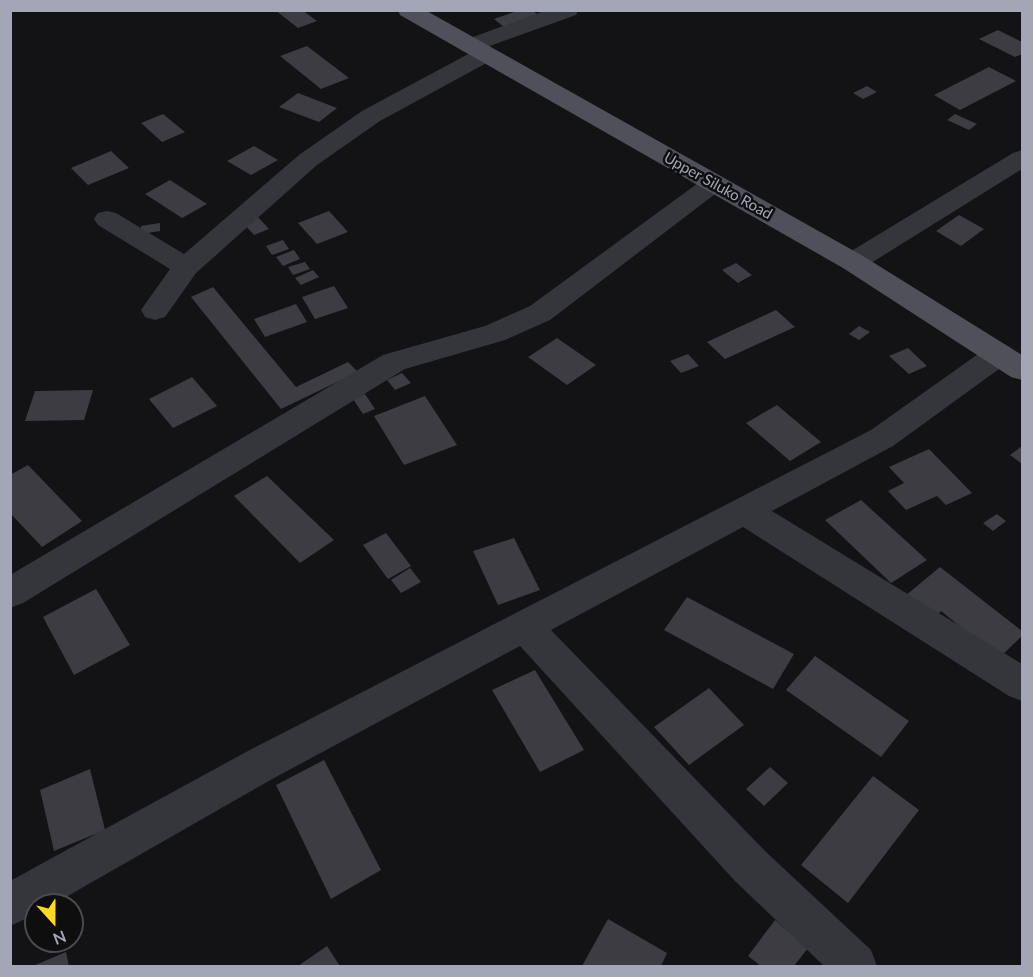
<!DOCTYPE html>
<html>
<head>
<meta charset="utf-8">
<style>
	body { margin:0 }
	#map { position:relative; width:1033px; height:977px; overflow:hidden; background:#131315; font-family:Lato,sans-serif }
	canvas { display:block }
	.frame { position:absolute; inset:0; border:12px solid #a3a6b6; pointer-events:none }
	.north { position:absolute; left:24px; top:893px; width:60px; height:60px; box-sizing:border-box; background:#0e0e0f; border:2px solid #4a4b52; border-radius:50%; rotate:159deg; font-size:16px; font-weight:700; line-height:24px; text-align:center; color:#a3a6b6 }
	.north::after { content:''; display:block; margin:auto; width:21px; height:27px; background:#ffd920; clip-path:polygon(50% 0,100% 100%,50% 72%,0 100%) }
</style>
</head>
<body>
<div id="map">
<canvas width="1033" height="977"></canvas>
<div class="frame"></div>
<div class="north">N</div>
</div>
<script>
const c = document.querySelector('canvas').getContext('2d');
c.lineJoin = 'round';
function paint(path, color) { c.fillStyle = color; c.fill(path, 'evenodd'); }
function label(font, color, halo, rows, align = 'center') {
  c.font = font + ' Lato,sans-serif'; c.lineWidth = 5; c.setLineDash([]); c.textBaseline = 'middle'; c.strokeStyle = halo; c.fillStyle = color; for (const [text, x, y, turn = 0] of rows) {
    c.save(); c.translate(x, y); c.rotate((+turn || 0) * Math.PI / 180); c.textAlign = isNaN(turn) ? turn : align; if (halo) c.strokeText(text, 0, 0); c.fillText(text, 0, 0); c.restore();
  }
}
paint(new Path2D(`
	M 275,10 L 302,10 L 317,21 L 298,28 Z
	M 520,10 L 532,10 L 538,15 L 504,27 L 494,19 Z
	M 998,30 L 1022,42 L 1022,54 L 1015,57 L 979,39 Z
	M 307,46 L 349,78 L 321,89 L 280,56 Z
	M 989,67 L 1016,81 L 960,110 L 934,95 Z
	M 867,86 L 877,92 L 863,99 L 853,93 Z
	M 298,93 L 337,108 L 319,122 L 279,107 Z
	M 163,114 L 185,132 L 162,142 L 141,123 Z
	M 955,114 L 977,124 L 969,130 L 947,120 Z
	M 254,146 L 278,160 L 251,175 L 227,161 Z
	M 111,151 L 129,168 L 88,185 L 71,168 Z
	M 170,180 L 207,204 L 182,218 L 145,194 Z
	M 329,211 L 348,232 L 317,244 L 298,223 Z
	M 959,215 L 984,229 L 961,246 L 936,231 Z
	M 258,217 L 269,229 L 254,235 L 243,223 Z
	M 160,223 L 160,231 L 141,234 L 141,226 Z
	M 283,240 L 289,249 L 272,255 L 266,246 Z
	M 294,250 L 300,259 L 283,266 L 276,257 Z
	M 305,262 L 310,269 L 293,275 L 288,267 Z
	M 736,263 L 752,275 L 738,283 L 722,270 Z
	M 313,270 L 319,277 L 301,285 L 295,278 Z
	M 334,286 L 348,308 L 315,319 L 302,297 Z
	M 213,287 L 296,387 L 348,362 L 358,372 L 281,409 L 191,297 Z
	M 296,304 L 307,322 L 265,337 L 254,319 Z
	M 776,310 L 795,327 L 725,359 L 707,342 Z
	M 859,326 L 870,332 L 859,340 L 849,334 Z
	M 557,338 L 596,365 L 567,385 L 528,357 Z
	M 908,348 L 927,366 L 909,374 L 889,356 Z
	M 688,354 L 699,366 L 681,373 L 670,361 Z
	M 402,373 L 411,383 L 395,390 L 387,380 Z
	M 192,377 L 217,406 L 173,428 L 149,399 Z
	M 93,390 L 84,420 L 25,421 L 35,391 Z
	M 365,394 L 375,409 L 363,414 L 353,399 Z
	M 425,396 L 457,445 L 404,465 L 374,416 Z
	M 777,405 L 821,442 L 790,461 L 746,423 Z
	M 1022,446 L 1022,464 L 1010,455 Z
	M 929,449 L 972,493 L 946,505 L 937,496 L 906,510 L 888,491 L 904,483 L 889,467 Z
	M 28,465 L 82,521 L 42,547 L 10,513 L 10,475 Z
	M 267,476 L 334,540 L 300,563 L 234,496 Z
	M 861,500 L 927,560 L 891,583 L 825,520 Z
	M 997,514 L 1006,521 L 993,531 L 983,523 Z
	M 386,533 L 411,566 L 388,579 L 363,545 Z
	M 514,538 L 540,590 L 498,605 L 473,551 Z
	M 940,567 L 1022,631 L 1022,636 L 999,658 L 941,611 L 933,619 L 905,596 Z
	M 410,568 L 421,582 L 401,593 L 391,580 Z
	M 96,589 L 130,645 L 74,675 L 43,617 Z
	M 687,597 L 794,654 L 773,689 L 664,630 Z
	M 815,656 L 909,721 L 881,757 L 786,690 Z
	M 535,670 L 584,750 L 540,772 L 492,690 Z
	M 709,688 L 744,725 L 689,765 L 654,727 Z
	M 324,760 L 381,870 L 331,899 L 276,785 Z
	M 770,767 L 788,783 L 764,806 L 746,789 Z
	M 90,769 L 105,830 L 54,851 L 40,790 Z
	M 873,776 L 919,810 L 848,903 L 801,865 Z
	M 608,919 L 667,953 L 661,966 L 582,966 Z
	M 775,920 L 808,948 L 794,966 L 761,966 L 748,956 Z
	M 327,946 L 340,966 L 298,966 Z
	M 66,952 L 69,966 L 33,966 Z`), '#3c3c42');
paint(new Path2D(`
	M 547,10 L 578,10 L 576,15 L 484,48 L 492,50 L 495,55 L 492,60 L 380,121 L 317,165 L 196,273 L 165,317 L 155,320 L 145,317 L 141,310 L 170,269 L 98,225 L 94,219 L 98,213 L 107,211 L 116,213 L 184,254 L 299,155 L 362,111 L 472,52 L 462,51 L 459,46 L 462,41 Z
	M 1022,150 L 1022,169 L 863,268 L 853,271 L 843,268 L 839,262 L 843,256 L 1013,153 Z
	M 714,175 L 723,178 L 727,183 L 723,188 L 550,320 L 505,340 L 405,369 L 23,603 L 10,608 L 10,575 L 383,355 L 485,326 L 530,306 L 705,178 Z
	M 999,344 L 1010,347 L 1014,354 L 1010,361 L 893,446 L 772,511 L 1022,664 L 1022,701 L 1009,696 L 743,527 L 551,630 L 765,851 L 871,950 L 877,966 L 824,966 L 735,881 L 520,646 L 274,778 L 52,905 L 36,905 L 36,914 L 10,926 L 10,881 L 246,752 L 871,430 L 988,347 Z`), '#35353c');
paint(new Path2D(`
	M 398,10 L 425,10 L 863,256 L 1022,355 L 1022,380 L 1011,377 L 843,268 L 400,15 Z`), '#4f5059');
label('15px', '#a3a6b6', '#0e0e0f', [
	["Upper Siluko Road",718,186,29]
]);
</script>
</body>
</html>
